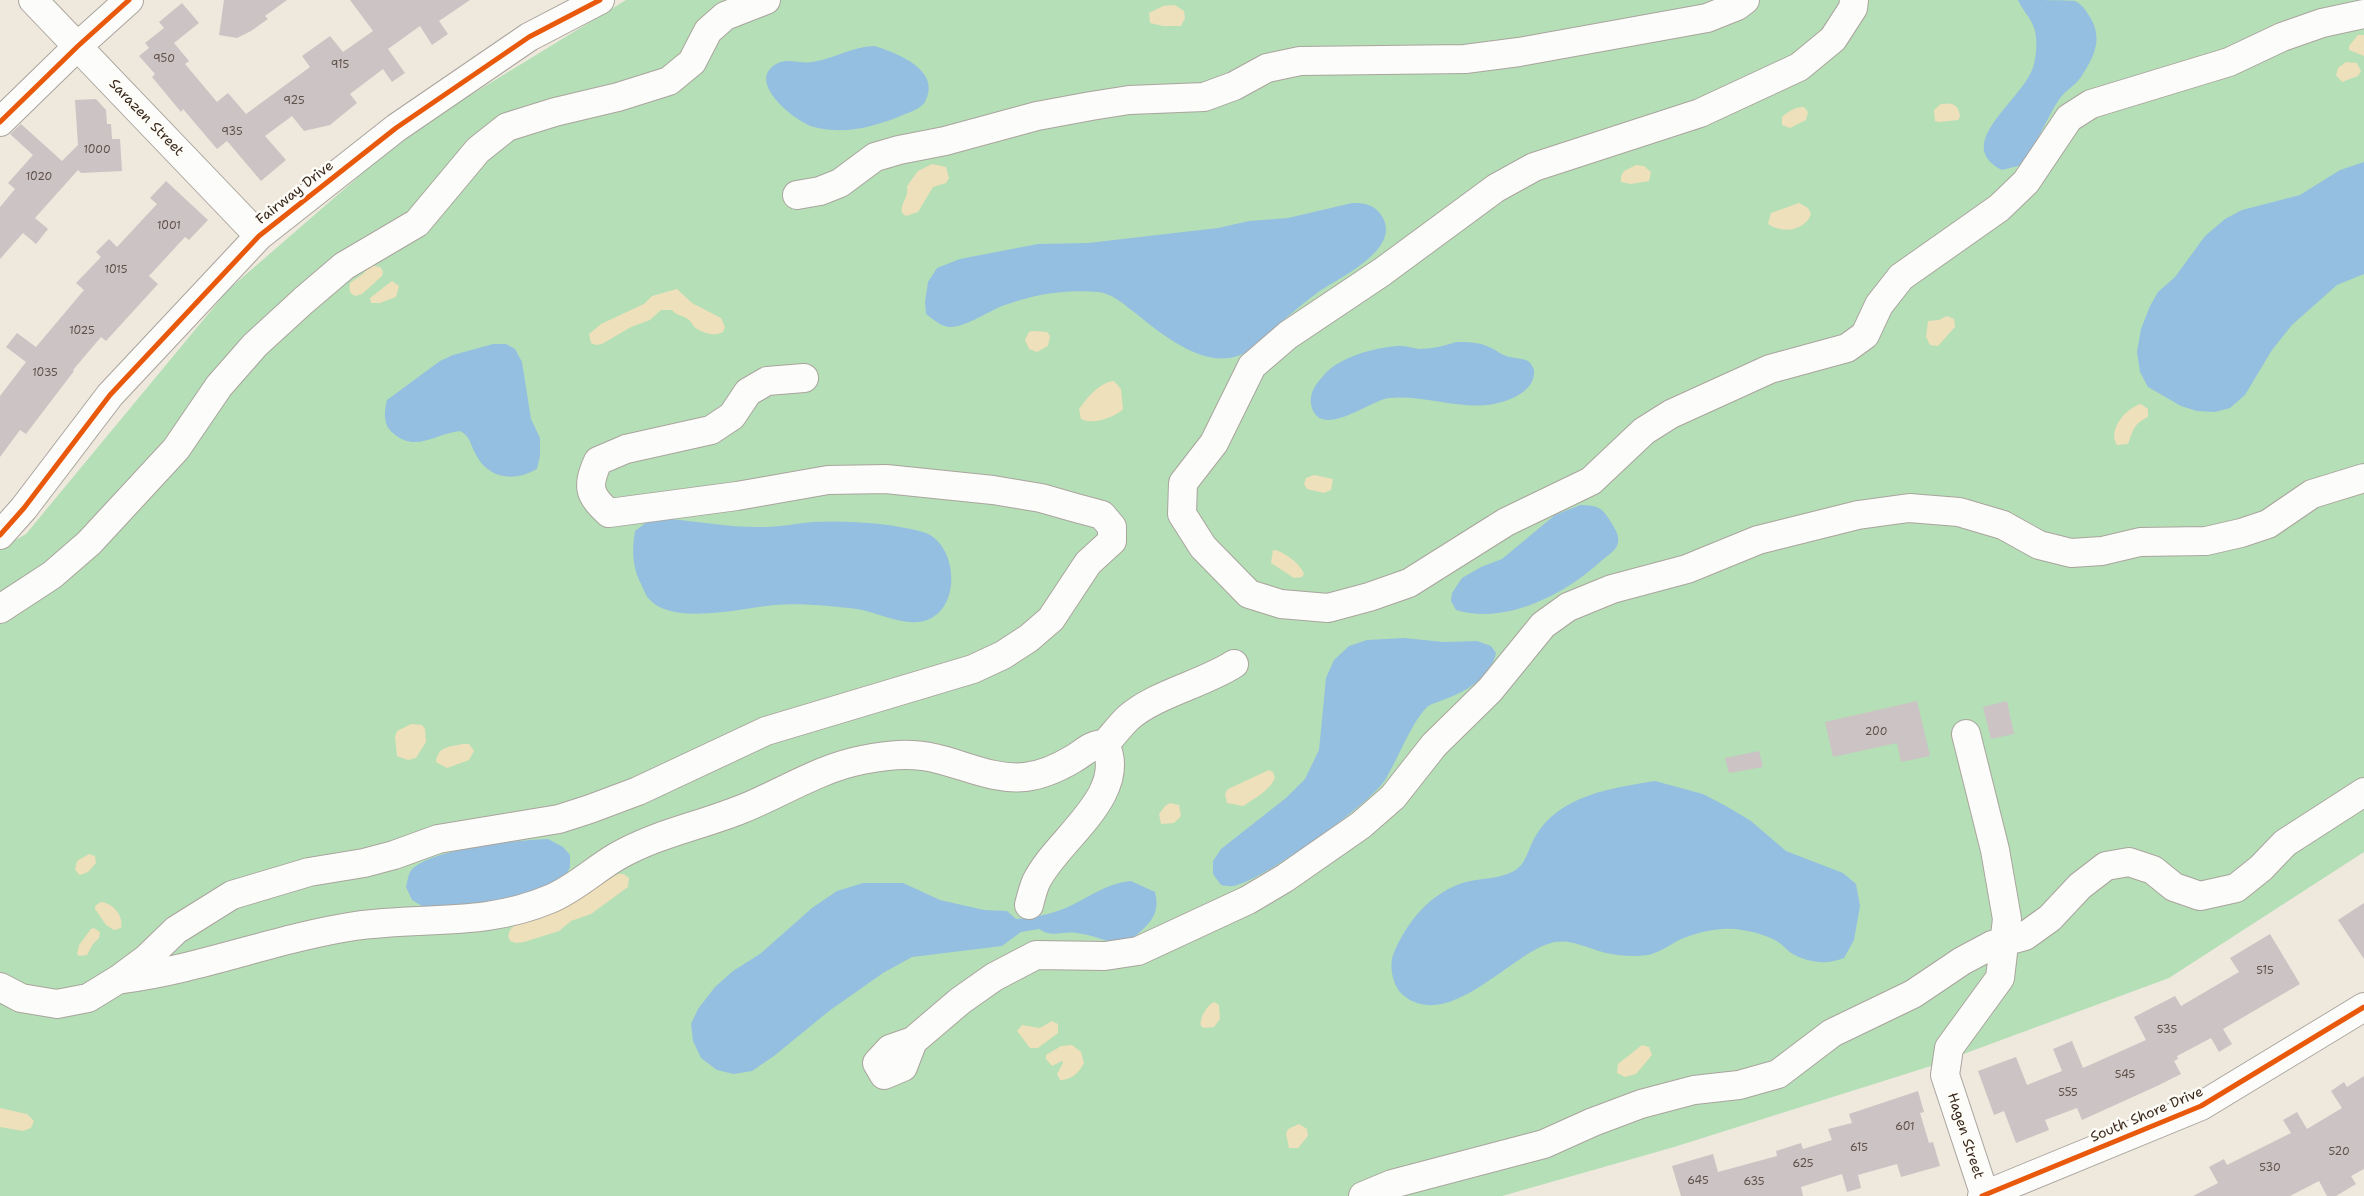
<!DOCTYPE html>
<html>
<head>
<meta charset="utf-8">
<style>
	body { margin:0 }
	canvas { display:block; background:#eee8dd }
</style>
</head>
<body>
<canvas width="2364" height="1196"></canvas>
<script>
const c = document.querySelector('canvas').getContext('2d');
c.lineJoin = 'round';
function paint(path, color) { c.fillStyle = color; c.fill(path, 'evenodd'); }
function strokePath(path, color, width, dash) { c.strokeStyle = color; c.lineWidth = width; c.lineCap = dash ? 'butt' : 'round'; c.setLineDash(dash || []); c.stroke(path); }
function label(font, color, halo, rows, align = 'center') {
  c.font = font + ' "Shantell Sans",sans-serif'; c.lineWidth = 5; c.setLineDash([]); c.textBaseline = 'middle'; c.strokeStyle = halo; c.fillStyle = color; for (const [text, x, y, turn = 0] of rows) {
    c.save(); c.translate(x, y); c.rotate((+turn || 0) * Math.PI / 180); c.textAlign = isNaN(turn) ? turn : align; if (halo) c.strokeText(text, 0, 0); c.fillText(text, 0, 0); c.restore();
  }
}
paint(new Path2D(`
	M 626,0 L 2364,0 L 2364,852 L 2169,978 L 1931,1066 L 1674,1147 L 1502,1196 L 0,1196 L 0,549 L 26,534 L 228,290 L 410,132 Z`), '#b5dfb7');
paint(new Path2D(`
	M 1175,5 L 1184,11 L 1185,18 L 1181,26 L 1163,26 L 1150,23 L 1149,13 L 1163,6 Z
	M 2358,35 L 2364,35 L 2364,56 L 2349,50 L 2349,46 Z
	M 2346,62 L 2357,63 L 2361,71 L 2358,76 L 2342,82 L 2336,75 L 2338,68 Z
	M 1941,104 C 1953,102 1959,105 1960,117 L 1958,120 L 1939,122 L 1935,121 L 1934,110 Z
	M 1804,107 L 1808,112 L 1806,120 L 1790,128 L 1782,125 L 1782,117 C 1789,111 1795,107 1804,107 Z
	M 932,164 L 946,167 L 949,178 L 946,183 L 933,187 L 918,212 L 906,216 L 902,213 C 900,202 909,199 907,186 L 918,171 Z
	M 1636,165 L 1644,166 L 1651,172 L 1649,181 L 1631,184 L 1621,182 L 1621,176 L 1624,171 Z
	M 1799,203 L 1808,208 L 1811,214 C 1805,231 1782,234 1768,224 L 1771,213 Z
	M 370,265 L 380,267 L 383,271 L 382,276 L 362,294 L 355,296 C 349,293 349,290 350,283 L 363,274 Z
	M 392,281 L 399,286 L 396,297 L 380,303 L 371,303 L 370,298 Z
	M 677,289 L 692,303 L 721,318 L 725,327 L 723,332 C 715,337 704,333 697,329 C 693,327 692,322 689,320 C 682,314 679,318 672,310 L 661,310 L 650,320 L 631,327 L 602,344 L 596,345 L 591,343 L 589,334 L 601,324 L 644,304 L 652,296 Z
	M 1947,316 L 1954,319 L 1955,327 L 1938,346 L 1930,345 L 1926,337 L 1928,321 L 1939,320 Z
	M 1033,331 L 1047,332 L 1050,336 L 1048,346 L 1037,352 L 1029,349 L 1025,340 L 1029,332 Z
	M 1114,381 L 1121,389 L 1123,409 C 1114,418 1093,425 1081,419 L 1079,409 C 1087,398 1100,382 1114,381 Z
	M 2141,404 L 2148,409 L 2148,417 C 2133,424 2133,431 2128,444 L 2117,445 C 2107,430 2126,408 2141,404 Z
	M 1314,475 L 1333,479 L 1331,490 L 1324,493 L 1307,489 L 1304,484 L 1306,478 Z
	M 1273,550 C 1282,550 1301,564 1304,574 L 1302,577 L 1294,578 L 1271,563 Z
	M 411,724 L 422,725 L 425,729 L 426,742 L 416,758 L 408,760 L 397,756 L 395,737 L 397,731 Z
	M 462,744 L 469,744 L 474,751 L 469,760 L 447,768 L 436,762 C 438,746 450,747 462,744 Z
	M 1269,770 L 1273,772 L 1275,778 C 1270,790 1254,799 1243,806 L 1227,803 L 1225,794 L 1228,789 Z
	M 1170,803 L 1179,805 L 1181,816 L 1174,823 L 1161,824 L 1159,814 L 1165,806 Z
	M 89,854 L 95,856 L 96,863 L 88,872 L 80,875 L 75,870 L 77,861 Z
	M 618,874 L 624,874 L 629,878 L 628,887 L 591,914 L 571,921 L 559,931 L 524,942 L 516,943 L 510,941 L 508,936 L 510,930 L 514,926 L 540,917 Z
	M 101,902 C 113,903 124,916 121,928 L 114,930 L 106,925 L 95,909 L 95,906 Z
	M 94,928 L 100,932 L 99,938 L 93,944 L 87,955 L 79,956 L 77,954 L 79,945 L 91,929 Z
	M 1214,1002 L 1219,1005 L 1220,1019 L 1214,1027 L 1204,1028 L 1201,1026 C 1199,1019 1207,1005 1214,1002 Z
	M 1052,1021 L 1058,1024 L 1058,1033 L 1038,1048 L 1030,1048 L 1017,1031 L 1022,1025 L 1040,1028 Z
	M 1072,1045 L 1081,1052 L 1084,1063 C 1079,1073 1071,1080 1060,1080 L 1057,1074 L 1063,1063 L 1062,1061 L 1052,1066 L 1046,1059 L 1046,1055 L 1061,1046 Z
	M 1642,1045 L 1649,1047 L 1652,1055 L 1636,1074 L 1625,1077 L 1617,1073 L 1618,1064 Z
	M 0,1108 L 27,1114 L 34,1121 L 31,1128 L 23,1131 L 0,1127 Z
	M 1299,1124 L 1307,1129 L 1308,1136 L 1298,1148 L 1289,1148 L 1286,1134 L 1288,1129 Z`), '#eee0ba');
paint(new Path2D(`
	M 2018,0 C 2029,0 2068,0 2075,1 C 2081,4 2085,9 2088,14 C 2104,37 2095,56 2081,77 C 2076,85 2066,90 2060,98 C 2046,119 2037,144 2022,165 L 2002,170 C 1950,143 2026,99 2034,64 C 2037,52 2038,34 2032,23 C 2028,15 2022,9 2018,0 Z
	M 874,46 C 895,52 943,70 925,102 C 920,109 910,112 903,115 C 874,127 845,135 814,127 C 795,122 743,80 778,63 C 790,58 800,64 812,62 C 833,59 851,47 874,46 Z
	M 2364,162 L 2364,274 L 2337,285 L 2292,325 L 2272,350 L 2245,395 L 2230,408 L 2215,412 L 2197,411 L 2181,406 L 2148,387 L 2140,372 L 2137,352 L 2141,329 L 2150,306 L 2158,292 L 2175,277 L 2205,236 L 2225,219 L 2242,210 L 2300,195 L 2340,170 Z
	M 1352,203 C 1366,203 1376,205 1383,218 C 1400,251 1338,278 1317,293 C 1302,304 1287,317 1273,329 C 1260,341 1251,353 1234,357 C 1199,366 1159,332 1134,312 C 1122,303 1113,294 1098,292 C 1066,289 1035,294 1005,305 C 990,310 965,328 949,327 C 940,326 933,319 926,314 L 925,302 L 928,282 L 937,268 L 960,259 L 1038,244 L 1088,243 L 1218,228 L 1249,221 L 1288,218 Z
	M 1456,342 C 1468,342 1478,342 1489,347 C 1495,349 1500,354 1506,356 C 1512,358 1522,358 1528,361 C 1531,363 1533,367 1534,370 C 1536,388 1516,398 1502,402 C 1468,413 1424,394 1389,398 C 1371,400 1322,439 1312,408 C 1308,394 1315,385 1324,375 C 1339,357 1374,348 1397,346 C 1404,345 1411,348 1419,349 C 1432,349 1444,346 1456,342 Z
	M 493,344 L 506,344 L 515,349 L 522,362 L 531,419 L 540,438 L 540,456 L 537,469 C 513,483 487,478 475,453 C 470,443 470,436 460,431 C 435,434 415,453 393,433 C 383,425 384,412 387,400 L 440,361 L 453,355 Z
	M 1580,505 C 1598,506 1601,506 1611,522 C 1615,529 1621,537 1617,546 C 1614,552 1604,558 1600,562 C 1564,595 1505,625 1456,610 L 1451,601 L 1452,593 L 1462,578 L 1481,567 L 1502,559 L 1555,515 Z
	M 671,519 C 702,522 733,528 765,527 C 781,527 797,523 814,522 C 845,520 892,523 923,532 C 957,542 963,607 927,620 C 906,628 877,612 857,609 C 843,607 829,606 815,605 C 802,604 787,604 774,605 C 743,608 672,626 649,599 C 645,595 643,587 640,582 C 632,565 632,549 635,531 L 648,521 Z
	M 1404,638 L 1444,642 L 1477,641 L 1491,646 L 1496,653 C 1491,676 1469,690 1448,698 C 1442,701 1432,703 1427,707 C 1410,725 1398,759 1385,780 C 1368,806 1267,877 1237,885 C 1232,887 1226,886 1221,885 L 1213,874 L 1213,861 L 1221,849 L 1286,798 L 1305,779 L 1319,750 L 1326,678 L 1334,660 L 1349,646 L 1367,640 Z
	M 1655,781 L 1703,794 L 1726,806 L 1751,821 L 1786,851 L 1843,873 L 1856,884 L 1860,906 L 1854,940 L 1844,958 C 1827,965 1808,963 1791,953 C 1787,950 1783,945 1778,942 C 1767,935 1754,932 1742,930 C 1722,926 1697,932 1679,940 C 1670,945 1658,953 1648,955 C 1633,957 1620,956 1606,953 C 1589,949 1572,939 1555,942 C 1514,949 1450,1034 1403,995 C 1393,987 1389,967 1393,955 C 1406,923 1430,892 1466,882 C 1481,878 1498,879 1512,872 C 1526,866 1528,849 1535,837 C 1559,795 1612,788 1655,781 Z
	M 548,839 L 563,847 L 570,855 L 570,867 L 563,881 L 520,902 L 427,909 L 412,900 L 406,887 C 407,883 408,876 410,872 C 425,849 520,840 548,839 Z
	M 1131,881 L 1155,892 C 1158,904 1157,914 1148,924 C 1117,957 1112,937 1076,933 C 1062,931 1052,938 1039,929 L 1021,932 L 1002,946 L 912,957 L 883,973 L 829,1011 L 774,1056 L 752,1071 L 734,1074 L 717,1070 L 701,1058 L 693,1041 L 691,1024 L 698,1009 L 715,987 L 733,971 L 760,954 L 812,908 L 837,891 L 863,883 L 903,883 L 940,900 L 984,910 L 1007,911 L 1016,919 C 1035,918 1061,912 1078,902 C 1097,892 1110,883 1131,881 Z`), '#94bfe0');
paint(new Path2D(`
	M 224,0 L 287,0 L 265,16 L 268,19 L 251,31 L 237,38 L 219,35 Z
	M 350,0 L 470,0 L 439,21 L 448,34 L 432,45 L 420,26 L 388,49 L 405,73 L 392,82 L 383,69 L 350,94 L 357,103 L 330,125 L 304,131 L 292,116 L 265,136 L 286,160 L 261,181 L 227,141 L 217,149 L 183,109 L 181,112 L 152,77 L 155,74 L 139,56 L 149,48 L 145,43 L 164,28 L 159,22 L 182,3 L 199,23 L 174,43 L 189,61 L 185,64 L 217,102 L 228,93 L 246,114 L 310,67 L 302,56 L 330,36 L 343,52 L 373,31 Z
	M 96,99 L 106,110 L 107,124 L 111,124 L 112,139 L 120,139 L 122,171 L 81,173 L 78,170 L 35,218 L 48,229 L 36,244 L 23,233 L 0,259 L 0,207 L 15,189 L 8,183 L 33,155 L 10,134 L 21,124 L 62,161 L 78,145 L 75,100 Z
	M 166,181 L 208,220 L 189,240 L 185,237 L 149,276 L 158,284 L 106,341 L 101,337 L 73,370 L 74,371 L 26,434 L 20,430 L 0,457 L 0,396 L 26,362 L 6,347 L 17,333 L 36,347 L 84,290 L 76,283 L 101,257 L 96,252 L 109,239 L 117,247 L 157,204 L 150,198 Z
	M 1917,701 L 1930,756 L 1901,762 L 1897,743 L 1833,757 L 1825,722 Z
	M 2007,701 L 2014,734 L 1991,739 L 1983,707 Z
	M 1759,751 L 1763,767 L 1729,773 L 1725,758 Z
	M 2364,903 L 2364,959 L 2338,920 Z
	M 2270,934 L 2300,984 L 2223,1029 L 2232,1044 L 2219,1052 L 2211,1038 L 2177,1056 L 2178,1059 L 2174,1061 L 2181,1074 L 2157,1086 L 2082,1120 L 2077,1108 L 2045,1120 L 2049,1130 L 2016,1143 L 2004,1111 L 1994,1115 L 1978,1071 L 2016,1057 L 2027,1085 L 2062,1071 L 2053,1049 L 2072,1041 L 2083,1068 L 2146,1040 L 2134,1017 L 2175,996 L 2181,1006 L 2239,972 L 2230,958 Z
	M 2364,1076 L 2364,1169 L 2351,1176 L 2356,1184 L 2336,1196 L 2327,1196 L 2319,1181 L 2290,1196 L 2193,1196 L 2218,1183 L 2209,1167 L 2224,1159 L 2227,1165 L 2291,1133 L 2283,1120 L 2297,1112 L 2307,1129 L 2342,1108 L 2331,1091 L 2344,1082 L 2347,1087 Z
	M 1918,1091 L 1924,1112 L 1920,1113 L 1929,1143 L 1933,1142 L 1940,1166 L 1901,1177 L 1897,1164 L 1858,1175 L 1861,1188 L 1847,1192 L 1842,1174 L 1801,1187 L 1803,1196 L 1681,1196 L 1672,1166 L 1713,1154 L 1718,1172 L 1777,1156 L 1776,1151 L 1801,1143 L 1803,1149 L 1832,1140 L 1828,1129 L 1852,1123 L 1849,1114 Z`), '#ccc3c4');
const minor = new Path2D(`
	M 33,0 L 259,236
	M 1854,0 L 1853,8 L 1833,39 L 1799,67 L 1700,113 L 1534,167 L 1496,188 L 1382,272 L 1288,335 L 1252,366 L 1214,443 L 1183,483 L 1182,514 L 1203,547 L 1249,594 L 1281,604 L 1328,608 L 1369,597 L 1409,583 L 1506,522 L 1591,481 L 1644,431 L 1671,414 L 1770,369 L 1847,348 L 1865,335 L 1879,305 L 1901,277 L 1999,208 L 2026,182 L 2069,118 L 2091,104 L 2229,62 L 2282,37 L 2322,23 L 2364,14
	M 0,122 L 78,46 L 129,0
	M 797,195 L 820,191 L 840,183 L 875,157 L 899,150 L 945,141 L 1037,116 L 1091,106 L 1129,100 L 1204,97 L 1234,86 L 1267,68 L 1300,61 L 1465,59 L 1519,52 L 1707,18 L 1737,6 L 1745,0
	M 0,535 L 24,508 L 110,395 L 259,236 L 396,128 L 529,37 L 600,0
	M 0,609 L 52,575 L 89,543 L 176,449 L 219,386 L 255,345 L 303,301 L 344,266 L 417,223 L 478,150 L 507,127 L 555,112 L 618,97 L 669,81 L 692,62 L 708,31 L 725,16 L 766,0
	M 1966,734 L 1995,850 L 2007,919 L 2000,978 L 1949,1048 L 1945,1075 L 1985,1196
	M 1105,744 C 1113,735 1120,726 1128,718 C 1155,694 1203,684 1234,664
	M 122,979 C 201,969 276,938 355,926 C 423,916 484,927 550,899 C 574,889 594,870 616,857 C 655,834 700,826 742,809 C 782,793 820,768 862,760 C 886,755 910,752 934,758 C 965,765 993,780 1025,777 C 1043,775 1058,768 1073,759 C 1085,752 1091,744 1105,744 C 1130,795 1055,841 1036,882 C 1033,889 1031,897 1029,905
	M 0,987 L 21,998 L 57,1004 L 88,998 L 119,979 L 146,959 L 176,930 L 232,895 L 309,872 L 364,863 L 394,855 L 438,839 L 559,819 L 590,809 L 638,791 L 766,731 L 973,669 L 1003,655 L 1029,638 L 1051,619 L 1088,563 L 1112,541 L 1112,527 L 1102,515 L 1076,508 L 1041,498 L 993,490 L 886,479 L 828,480 L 737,496 L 609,513 C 588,495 587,486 598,461 L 626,449 L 711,430 L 732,416 L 748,392 L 767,381 L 804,378
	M 913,1041 L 903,1067 L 884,1075 L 877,1063 L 890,1049 L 913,1041 L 960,1001 L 994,977 L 1036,955 L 1105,956 L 1138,951 L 1248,900 L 1285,878 L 1361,825 L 1393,797 L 1434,745 L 1490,690 L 1543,625 L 1568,607 L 1612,589 L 1687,569 L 1758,540 L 1858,515 L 1909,508 L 1959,512 L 2003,525 L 2039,545 L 2071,553 L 2102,551 L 2140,542 L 2206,541 L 2241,533 L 2268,524 L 2312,494 L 2364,478
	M 1363,1196 L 1392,1184 L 1544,1144 L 1593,1122 L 1641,1104 L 1694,1090 L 1739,1085 L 1778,1074 L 1832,1033 L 1913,994 L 1962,961 L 1992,945 L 2025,936 L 2050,918 L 2080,886 L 2106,866 L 2129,862 L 2153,870 L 2174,887 L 2200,896 L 2236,888 L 2261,868 L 2285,843 L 2364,792
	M 1982,1196 L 2201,1106 L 2364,1007`);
strokePath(minor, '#aaa49d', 30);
strokePath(minor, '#fcfcfa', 28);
strokePath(new Path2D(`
	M 0,122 L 78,46 L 129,0
	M 0,535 L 24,508 L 110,395 L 259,236 L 396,128 L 529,37 L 600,0
	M 1982,1196 L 2201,1106 L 2364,1007`), '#e8590c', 5);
label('11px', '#5f5048', null, [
	["950",164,59],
	["915",340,65],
	["925",294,101],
	["935",232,132],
	["1000",97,150],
	["1020",39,177],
	["1001",169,226],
	["1015",116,270],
	["1025",82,331],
	["1035",45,373],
	["200",1876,732],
	["515",2265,971],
	["535",2167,1030],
	["545",2125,1075],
	["555",2068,1093],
	["601",1905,1127],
	["615",1859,1148],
	["520",2339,1152],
	["625",1803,1164],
	["530",2270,1168],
	["645",1698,1181],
	["635",1754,1182]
]);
label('14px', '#3b2a1e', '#fdfcf7', [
	["Sarazen Street",146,118,46],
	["Fairway Drive",295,193,-38],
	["South Shore Drive",2147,1115,-23],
	["Hagen Street",1965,1136,72]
]);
</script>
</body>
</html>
